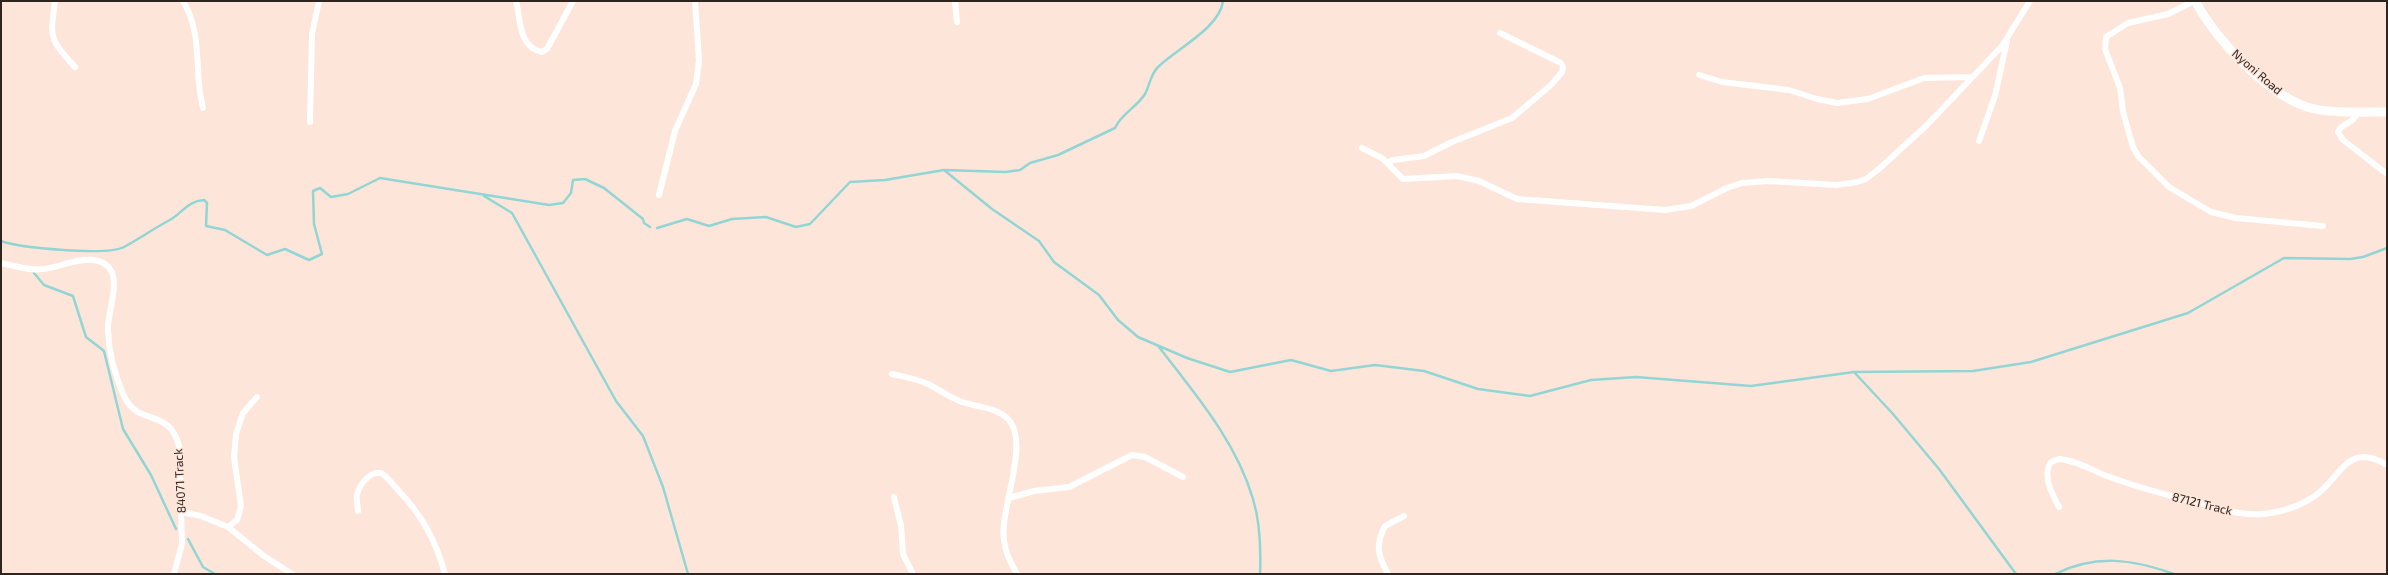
<!DOCTYPE html>
<html>
<head>
<meta charset="utf-8">
<style>
	body { margin:0 }
	#map { position:relative; width:2388px; height:575px; overflow:hidden; background:#fee5da; font-family:"Exo 2",sans-serif }
	canvas { display:block }
	.frame { position:absolute; inset:0; border:2px solid #30241f; pointer-events:none }
</style>
</head>
<body>
<div id="map">
<canvas width="2388" height="575"></canvas>
<div class="frame"></div>
</div>
<script>
const c = document.querySelector('canvas').getContext('2d');
c.lineJoin = 'round';
function strokePath(path, color, width, dash) { c.strokeStyle = color; c.lineWidth = width; c.lineCap = dash ? 'butt' : 'round'; c.setLineDash(dash || []); c.stroke(path); }
function label(font, color, halo, rows, align = 'center') {
  c.font = font + ' "Exo 2",sans-serif'; c.lineWidth = 3; c.setLineDash([]); c.textBaseline = 'middle'; c.strokeStyle = halo; c.fillStyle = color; for (const [text, x, y, turn = 0] of rows) {
    c.save(); c.translate(x, y); c.rotate((+turn || 0) * Math.PI / 180); c.textAlign = isNaN(turn) ? turn : align; if (halo) c.strokeText(text, 0, 0); c.fillText(text, 0, 0); c.restore();
  }
}
strokePath(new Path2D(`
	M 944,170 L 992,209 L 1039,241 L 1054,262 L 1099,295 L 1118,320 L 1138,337 L 1187,358 L 1230,372 L 1291,360 L 1331,371 L 1375,365 L 1424,371 L 1478,389 L 1530,396 L 1591,380 L 1636,377 L 1751,386 L 1854,372 L 1893,414 L 1939,469 L 2016,574
	M 484,196 L 512,213 L 616,401 L 643,436 L 663,487 L 688,574
	M 657,228 L 687,219 L 709,226 L 732,219 L 766,217 L 796,227 L 810,224 L 850,182 L 885,180 L 944,170 L 1006,172 L 1020,170 L 1030,163 L 1058,155 L 1115,128 C 1121,114 1137,107 1145,94 C 1150,85 1150,75 1158,67 C 1176,49 1220,28 1223,1
	M 1,241 C 20,248 107,256 124,247 C 139,239 153,229 168,221 C 182,214 187,201 204,200 L 207,203 L 206,226 L 225,230 L 267,255 L 285,249 L 309,260 L 322,254 L 314,224 L 313,191 L 320,188 L 331,197 L 348,194 L 380,178 L 549,205 L 563,203 L 571,193 L 573,180 L 585,179 L 604,188 L 643,219 L 644,223 L 650,227
	M 34,273 L 44,285 L 73,296 L 86,337 L 104,351 L 123,429 L 151,475 L 176,529
	M 1159,347 C 1195,394 1236,441 1253,499 C 1260,522 1261,550 1260,574
	M 1854,372 L 1973,371 L 2031,362 L 2188,313 L 2284,258 L 2350,259 L 2363,257 L 2387,248
	M 188,539 L 203,567 L 215,574
	M 2055,574 C 2096,554 2132,559 2174,574`), '#91d6d5', 2.5);
strokePath(new Path2D(`
	M 55,1 C 50,39 49,38 75,67
	M 183,1 C 204,36 193,71 203,108
	M 516,1 C 521,20 518,47 542,52 L 547,49 L 573,1
	M 955,1 L 957,22
	M 2194,1 L 2168,14 L 2128,23 L 2106,37 L 2105,49 L 2120,88 L 2123,112 L 2133,147 L 2138,156 L 2169,187 L 2211,212 L 2236,218 L 2323,226
	M 1699,75 L 1722,82 L 1789,90 L 1817,99 L 1837,103 L 1868,99 L 1924,78 L 1972,77
	M 2358,111 C 2353,126 2341,122 2338,132 L 2343,140 L 2387,174
	M 310,122 L 312,34 L 319,1
	M 1979,141 L 1995,96 L 2007,41
	M 1362,148 L 1382,158 L 1403,179 L 1457,176 L 1479,181 L 1517,199 L 1665,210 L 1691,206 L 1727,188 L 1742,183 L 1768,181 L 1837,185 L 1857,182 L 1866,179 L 1880,168 L 1927,125 L 2002,46 L 2030,1
	M 1387,163 L 1393,160 L 1424,156 L 1452,142 L 1512,118 L 1551,85 L 1562,72 L 1563,67 L 1561,63 L 1500,33
	M 659,195 L 675,131 L 696,84 L 699,61 L 695,1
	M 1,263 C 15,266 29,271 43,269 C 60,267 77,258 94,260 C 130,266 106,310 108,331 C 109,353 115,376 124,396 C 138,427 169,407 179,446 L 182,544 L 174,574
	M 892,374 C 905,377 918,379 930,385 C 941,391 951,398 962,402 C 977,407 996,407 1008,419 C 1031,442 999,510 1004,540 C 1005,552 1011,564 1017,574
	M 894,497 L 901,526 L 903,554 L 913,574
	M 1009,498 L 1034,491 L 1069,487 L 1132,455 L 1145,457 L 1183,477
	M 2059,507 C 2052,494 2042,476 2051,462 L 2059,459 C 2075,460 2092,470 2107,476 C 2139,488 2170,496 2203,504 C 2223,509 2242,516 2263,514 C 2281,512 2301,506 2316,495 C 2342,476 2348,441 2387,465
	M 358,511 C 358,506 356,500 357,495 C 359,485 370,471 381,473 C 388,477 392,484 398,490 C 422,515 436,541 445,574
	M 182,512 L 201,516 L 228,527 L 264,556 L 292,574
	M 228,527 L 237,520 L 241,506 L 234,457 L 236,434 L 243,413 L 257,397
	M 1388,574 C 1378,556 1375,545 1385,526 L 1404,516`), '#fff', 6);
strokePath(new Path2D(`
	M 2195,1 C 2216,39 2265,93 2307,107 C 2329,114 2364,112 2387,112`), '#fff', 9);
label('12px', '#30241f', '#fee5da', [
	["Nyoni Road",2257,72,41],
	["84071 Track",180,481,-93],
	["87121 Track",2202,504,14]
]);
</script>
</body>
</html>
